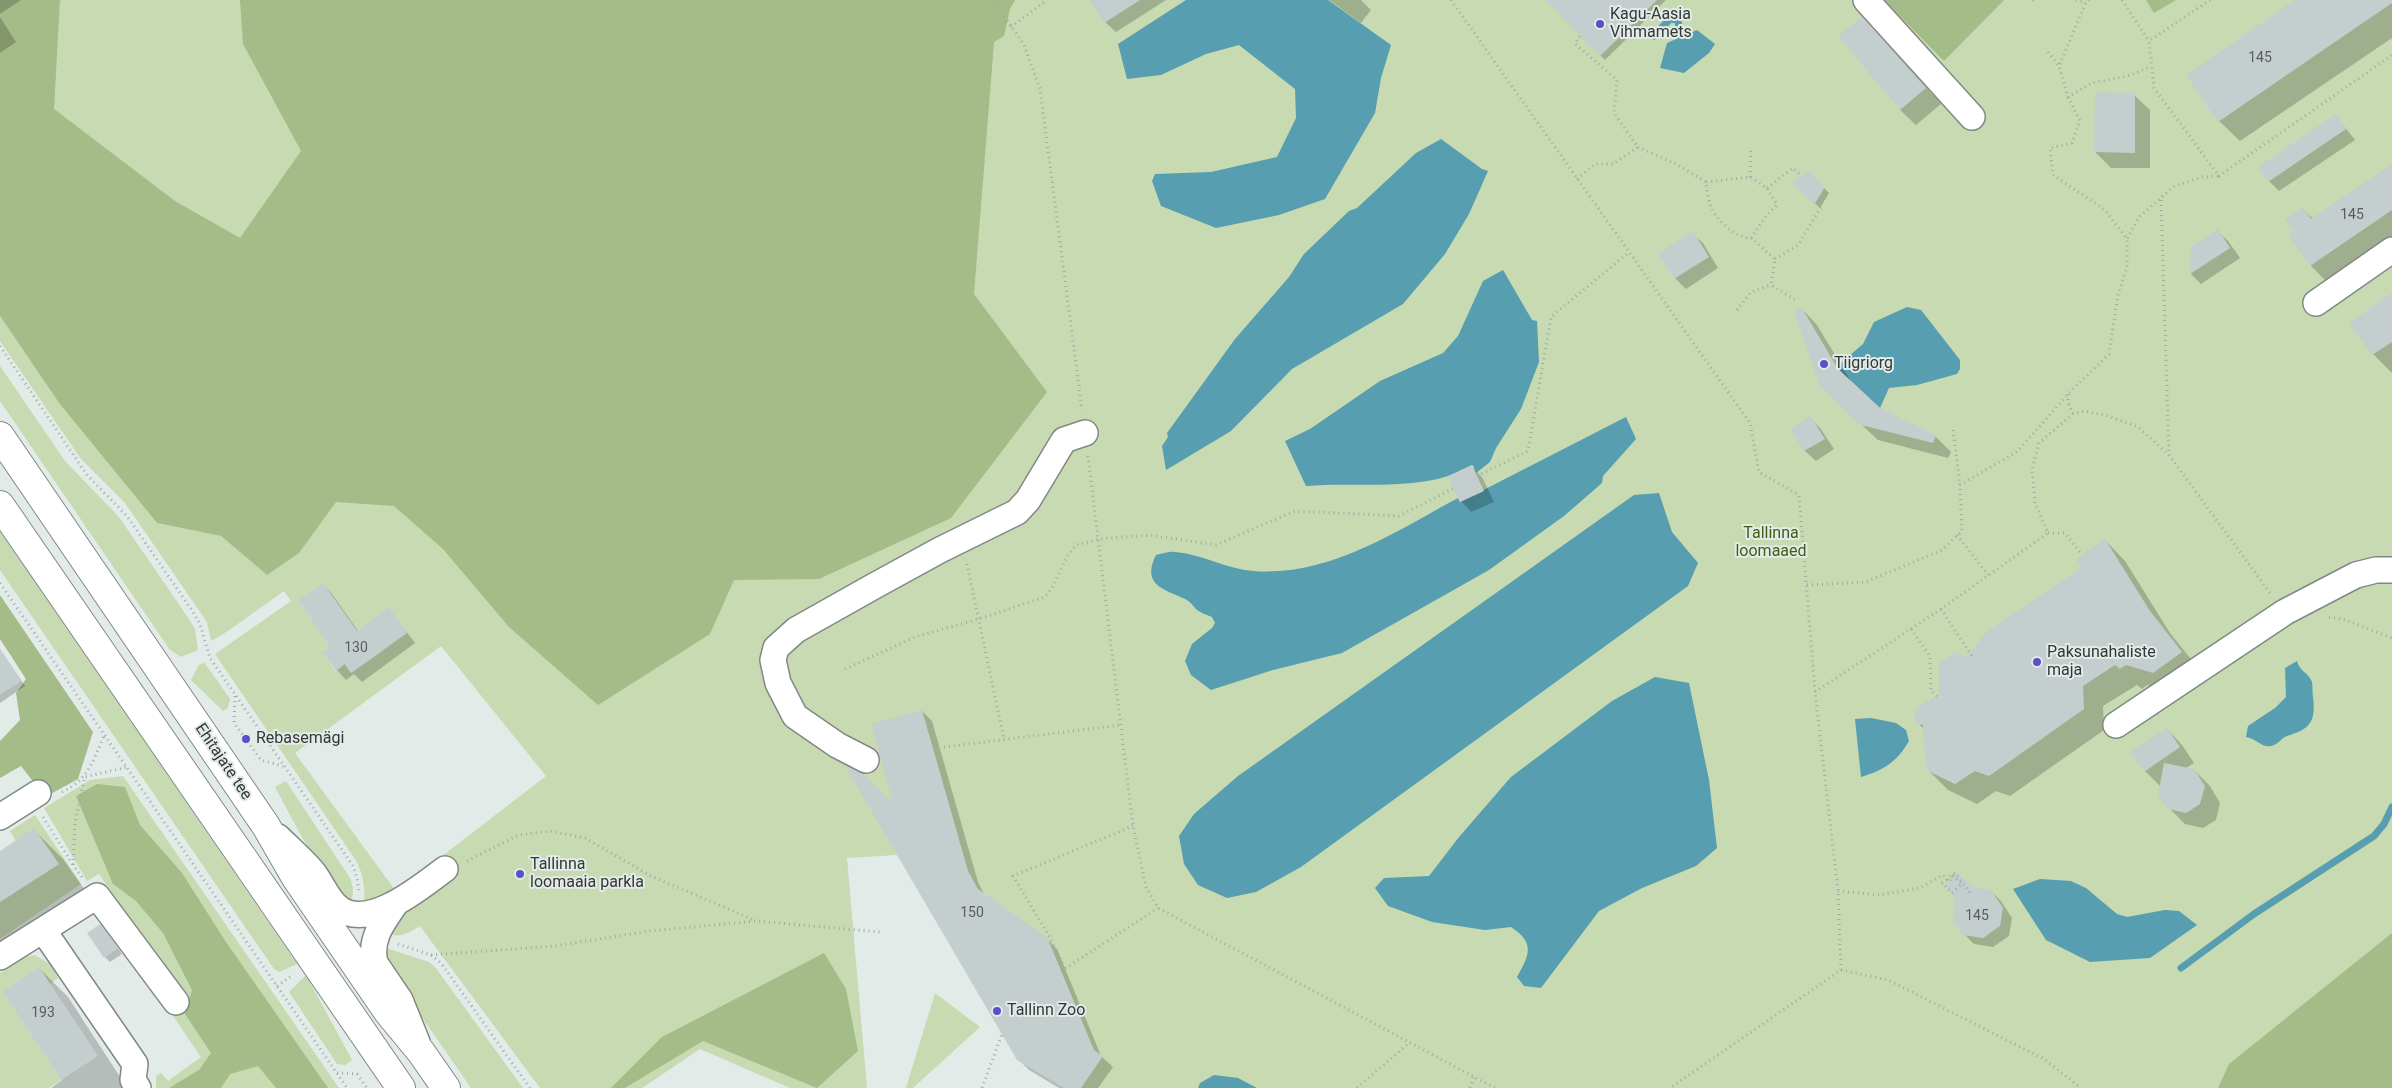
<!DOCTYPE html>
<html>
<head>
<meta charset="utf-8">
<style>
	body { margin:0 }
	canvas { display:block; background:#e2ebe8 }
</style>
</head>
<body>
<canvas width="2392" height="1088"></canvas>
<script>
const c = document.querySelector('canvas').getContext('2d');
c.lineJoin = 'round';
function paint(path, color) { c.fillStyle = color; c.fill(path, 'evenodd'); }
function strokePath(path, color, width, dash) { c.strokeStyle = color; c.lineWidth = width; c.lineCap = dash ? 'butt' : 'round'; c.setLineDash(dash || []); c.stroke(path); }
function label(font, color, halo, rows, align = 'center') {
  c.font = font + ' Roboto,sans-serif'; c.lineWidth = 4; c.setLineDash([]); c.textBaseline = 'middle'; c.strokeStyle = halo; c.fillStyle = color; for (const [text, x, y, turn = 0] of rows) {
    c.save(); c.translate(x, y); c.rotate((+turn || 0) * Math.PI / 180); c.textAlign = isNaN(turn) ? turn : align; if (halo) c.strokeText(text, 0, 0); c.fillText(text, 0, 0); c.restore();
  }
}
paint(new Path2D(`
	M 60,0 L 2392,0 L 2392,1088 L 1064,1088 L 897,855 L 847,858 L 867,1088 L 790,1088 L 700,1049 L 642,1088 L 540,1088 L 420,926 C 408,933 403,938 388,934 L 390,924 L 453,880 L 437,860 L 546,776 L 441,646 L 295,753 L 395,890 L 364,905 C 365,887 364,875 355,859 L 215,654 L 291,601 L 284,591 L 228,631 L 211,641 L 207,622 L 125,503 L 81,459 L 0,341 L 0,316 L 59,403 L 157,523 L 221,536 L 267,575 L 13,95 L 56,58 ZM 323,583 L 338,604 L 313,622 L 298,600 ZM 367,625 L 384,650 L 351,673 L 345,664 L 335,671 L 323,652 L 335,643 L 337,646 Z
	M 0,366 L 65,461 L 119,517 L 189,619 L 195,629 L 198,650 L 181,657 L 170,650 L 0,401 Z
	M 0,531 L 297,964 L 279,972 L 274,969 L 0,570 Z
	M 204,662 L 230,699 L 228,708 L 223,711 L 191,680 L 198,666 Z
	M 123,776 L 339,1088 L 156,1088 L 156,1076 L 161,1073 L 168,1081 L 201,1057 L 169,1010 L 183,999 L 99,874 L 87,881 L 44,808 L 90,780 Z
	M 286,781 L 350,878 L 353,888 L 352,903 C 329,894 289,812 275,787 Z
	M 35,815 L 81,884 L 0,939 L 0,902 L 59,864 L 16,841 L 10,831 Z
	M 383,947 L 429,962 L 435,967 L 523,1088 L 471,1088 L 387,967 Z
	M 35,955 L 51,965 L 58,978 L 50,984 L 39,967 L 2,992 L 61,1080 L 49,1088 L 0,1088 L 0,973 L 26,957 Z
	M 306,975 L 352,1060 L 345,1065 L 337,1064 L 289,992 Z
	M 935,993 L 980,1027 L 913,1088 L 906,1088 Z`), '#c7dab1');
paint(new Path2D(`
	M 0,0 L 60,0 L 54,109 L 175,201 L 240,238 L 301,151 L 243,44 L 240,0 L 1015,0 L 1010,9 L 1004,36 L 994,42 L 974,294 L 1047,392 L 951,518 L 819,579 L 734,580 L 710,634 L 598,705 L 509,627 L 443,549 L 394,506 L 336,502 L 299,553 L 267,575 L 221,536 L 157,523 L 59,403 L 0,316 Z
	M 1884,0 L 2004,0 L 1944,61 Z
	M 2146,0 L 2176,0 L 2154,13 Z
	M 0,595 L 93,732 L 78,779 L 45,797 L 21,766 L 0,778 L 0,741 L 20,720 L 16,693 L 26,679 L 0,639 Z
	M 97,784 L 125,787 L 140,825 L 182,873 L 226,942 L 328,1088 L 276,1088 L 258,1066 L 230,1074 L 221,1088 L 169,1088 L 199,1070 L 211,1053 L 185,1014 L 192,990 L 163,933 L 136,901 L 113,884 L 76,796 Z
	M 2392,933 L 2392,1088 L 2218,1088 L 2229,1064 Z
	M 824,953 L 846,989 L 858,1051 L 817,1088 L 703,1041 L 625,1088 L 611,1088 L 662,1037 Z`), '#a4bc87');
paint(new Path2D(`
	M 1186,0 L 1328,0 L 1391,45 L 1381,78 L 1375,113 L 1325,199 L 1279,215 L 1216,228 L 1161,206 L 1152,181 L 1155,174 L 1211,172 L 1277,157 L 1296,118 L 1295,89 L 1239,45 L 1206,54 L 1161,75 L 1127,79 L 1118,44 Z
	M 1697,30 L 1715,44 L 1709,53 L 1684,73 L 1660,68 L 1667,43 Z
	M 1441,139 L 1482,169 L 1488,171 L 1469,214 L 1445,254 L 1403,304 L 1292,369 L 1231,431 L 1166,470 L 1162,446 L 1168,437 L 1167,433 L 1235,339 L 1289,277 L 1304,254 L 1349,211 L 1357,208 L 1416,153 Z
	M 1503,270 L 1532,320 L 1537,321 L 1539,362 L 1521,409 L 1496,448 L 1490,462 L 1476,473 L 1473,465 C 1465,469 1456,474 1448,476 C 1403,490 1353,482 1306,486 L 1285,441 L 1310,429 L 1380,381 L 1443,353 L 1458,336 L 1483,281 Z
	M 1907,307 L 1921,310 L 1960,360 L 1960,369 L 1957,374 L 1917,385 L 1889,388 L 1880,408 L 1838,369 L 1842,362 L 1863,344 L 1874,322 Z
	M 1626,417 L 1636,439 L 1603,476 L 1602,483 L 1564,516 L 1489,570 L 1342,653 L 1273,670 L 1211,690 L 1191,675 L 1185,661 L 1192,644 L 1212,628 L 1215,623 L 1212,617 C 1207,615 1201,613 1197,610 C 1193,606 1190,601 1185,599 C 1164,589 1141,585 1156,555 C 1162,554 1169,551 1175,552 C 1201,554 1227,569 1253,571 C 1328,577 1395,532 1458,498 L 1460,502 Z
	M 1659,493 L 1672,532 L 1698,563 L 1688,586 L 1301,867 L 1256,892 L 1227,898 L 1198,885 L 1184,864 L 1179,836 L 1194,814 L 1238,776 L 1634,495 Z
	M 2297,661 C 2299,671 2309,673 2312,682 C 2313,687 2312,692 2313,697 C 2316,722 2310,729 2287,736 C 2281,738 2278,745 2271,746 C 2262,748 2255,738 2246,737 L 2248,726 L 2275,708 L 2286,697 L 2285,668 Z
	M 1655,677 L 1689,683 L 1709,780 L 1717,848 L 1696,866 L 1642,888 L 1599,911 L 1541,988 L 1524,986 L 1517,977 C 1530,954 1535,943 1511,927 L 1485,930 L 1432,922 L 1388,906 L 1375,888 L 1384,878 L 1429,876 L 1459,837 L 1511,777 L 1612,701 Z
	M 1871,718 L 1896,723 L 1906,730 L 1909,741 C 1897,762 1884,770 1861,777 L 1855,719 Z
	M 2040,879 L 2071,881 L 2086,888 L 2117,914 L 2127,917 L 2165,910 L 2179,911 L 2197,925 L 2150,958 L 2090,962 L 2046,940 L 2013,889 Z
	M 1214,1075 L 1238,1078 L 1257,1088 L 1198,1088 L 1200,1083 Z`), '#569eb0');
paint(new Path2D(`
	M 0,0 L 21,0 L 0,14 Z
	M 1091,0 L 1166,0 L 1116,32 L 1105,22 Z
	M 1329,0 L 1361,0 L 1371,10 L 1361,23 Z
	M 1546,0 L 1666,0 L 1605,60 Z
	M 2298,0 L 2392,0 L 2392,38 L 2240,141 L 2219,121 Z
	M 0,17 L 16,42 L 0,53 Z
	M 1877,34 L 1941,104 L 1916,125 L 1900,110 Z
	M 2134,95 L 2150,110 L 2150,168 L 2111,168 L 2095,152 Z
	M 2336,116 L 2355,140 L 2279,191 L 2269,181 Z
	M 2392,165 L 2392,244 L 2331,286 L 2311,266 L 2290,235 L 2296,231 L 2303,209 L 2313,219 Z
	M 1809,173 L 1829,193 L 1820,208 L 1793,182 Z
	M 2218,231 L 2228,241 L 2240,258 L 2201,284 L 2191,274 L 2192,248 Z
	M 1692,233 L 1703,243 L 1718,268 L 1686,289 L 1675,278 L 1660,254 Z
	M 2392,294 L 2392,373 L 2373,354 L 2351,323 Z
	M 1802,309 L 1817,325 L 1852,383 L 1880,409 L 1935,436 L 1951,452 L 1948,458 L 1878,440 L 1837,402 Z
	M 1810,418 L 1820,428 L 1834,449 L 1816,461 L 1805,451 L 1792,429 Z
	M 1472,467 L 1482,477 L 1494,502 L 1471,512 L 1461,501 Z
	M 2105,540 L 2125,561 L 2170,633 L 2202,673 L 2174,693 L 2147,685 L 2142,689 L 2137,685 L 2103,706 L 2104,730 L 2010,796 L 1996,791 L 1977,804 L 1948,790 L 1927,769 L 1925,730 L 1917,722 L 1940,696 L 1966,659 L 2084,567 Z
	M 323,584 L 332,594 L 358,631 L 389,609 L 415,643 L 362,682 L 354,674 L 346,680 L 337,670 Z
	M 0,649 L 25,686 L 0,703 Z
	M 922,711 L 932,721 L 978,882 L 985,896 L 1046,938 L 1057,949 L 1101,1056 L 1113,1067 L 1098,1088 L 1059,1088 L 1029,1070 L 1018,1059 L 895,807 Z
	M 2167,729 L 2182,745 L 2194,763 L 2186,768 L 2194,770 L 2210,786 L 2220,803 L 2216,820 L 2203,828 L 2185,824 L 2169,808 L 2161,787 L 2145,771 Z
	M 34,830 L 63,859 L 87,893 L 0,951 L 0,853 Z
	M 1970,887 L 1991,891 L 2001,901 L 2012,918 L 2009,936 L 1993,947 L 1974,944 L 1964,934 Z
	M 105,931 L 122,954 L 110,962 L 105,957 Z
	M 39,968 L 68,997 L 126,1086 L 123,1088 L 51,1088 L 62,1080 L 4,992 Z`), '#0003');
strokePath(new Path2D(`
	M 1654,36 L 1670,19 L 1678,20 L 1680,36
	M 2181,968 L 2254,914 L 2374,836 L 2384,824 L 2392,807`), '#569eb0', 7);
paint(new Path2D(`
	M 1090,0 L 1140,0 L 1104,23 Z
	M 1545,0 L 1657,0 L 1600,56 Z
	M 2295,0 L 2392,0 L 2392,3 L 2218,122 L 2186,75 Z
	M 1862,17 L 1926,88 L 1900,110 L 1838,36 Z
	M 2095,92 L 2135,93 L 2135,153 L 2094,152 Z
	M 2336,114 L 2346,129 L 2268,182 L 2258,167 Z
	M 2392,164 L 2392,210 L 2310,266 L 2288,235 L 2294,231 L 2285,219 L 2303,207 L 2311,219 Z
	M 1809,171 L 1825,187 L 1814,205 L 1791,182 Z
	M 2218,229 L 2230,248 L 2190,274 L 2191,247 Z
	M 1693,231 L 1709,257 L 1674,279 L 1658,254 Z
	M 2392,293 L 2392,342 L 2372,355 L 2349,323 Z
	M 1802,308 L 1838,369 L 1880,408 L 1936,435 L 1933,443 L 1861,425 L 1820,386 L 1794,311 Z
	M 1810,416 L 1825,439 L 1804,451 L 1790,429 Z
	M 1472,465 L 1484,491 L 1460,502 L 1448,476 Z
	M 2105,539 L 2150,611 L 2182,652 L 2153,673 L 2126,665 L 2120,669 L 2115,665 L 2083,686 L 2084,709 L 1989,776 L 1975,771 L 1955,784 L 1926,770 L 1923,725 L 1915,723 L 1915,708 L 1939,695 L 1939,664 L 1955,652 L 1966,657 L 1988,631 L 2082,567 L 2076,559 Z
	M 323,583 L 357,631 L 389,607 L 407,633 L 351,673 L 345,664 L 336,671 L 322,652 L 330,647 L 298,600 Z
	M 0,649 L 21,681 L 0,695 Z
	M 922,710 L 968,871 L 978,889 L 1047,937 L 1094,1050 L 1103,1056 L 1081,1088 L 1064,1088 L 1017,1060 L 845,766 L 862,773 L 893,803 L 871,724 Z
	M 2167,728 L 2180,747 L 2144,772 L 2130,752 Z
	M 2164,763 L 2194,769 L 2205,786 L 2200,804 L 2186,813 L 2168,809 L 2158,795 Z
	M 34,828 L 59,864 L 0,902 L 0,851 Z
	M 1957,872 L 1971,886 L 1991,890 L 2003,908 L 2000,926 L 1983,938 L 1963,935 L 1953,922 L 1955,898 L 1945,886 Z
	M 100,924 L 118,948 L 104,958 L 87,933 Z
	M 39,967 L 98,1056 L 61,1080 L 2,992 Z`), '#c5cece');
const minor = new Path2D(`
	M 1866,0 L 1972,117
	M 2316,303 L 2392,250
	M 2116,725 L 2285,612 L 2356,575 L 2376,570 L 2392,570
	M 866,760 L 837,745 L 795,716 L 778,683 L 773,660 L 776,648 L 796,630 L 876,585 L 940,550 L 1017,512 L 1028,500 L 1064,440 L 1085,433
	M 0,817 L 38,793
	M 278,837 C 289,848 302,859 313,872 C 322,883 328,901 340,909 C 370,930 422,886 445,869
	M 396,903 C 383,922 369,939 375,963 L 400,1000 L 417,1042
	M 43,930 L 135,1064 L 133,1080 L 138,1088
	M 0,957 L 97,896 L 176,1002`);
const major = new Path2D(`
	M 0,436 L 266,826 L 296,878 L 388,1012 L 421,1052 L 446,1088
	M 0,505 L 401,1088`);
strokePath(minor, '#818986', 28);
strokePath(major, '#818986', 30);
strokePath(new Path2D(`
	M 993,0 L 1024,45 L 1040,89 L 1082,410
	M 1451,0 L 1750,423 L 1759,472 L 1799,495 L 1815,692 L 1838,891 L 1841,970 L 1670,1088
	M 2076,0 L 2086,2
	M 2089,0 L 2086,2 L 2059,66 L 2068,97 L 2092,83 L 2131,75 L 2151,66
	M 2122,0 L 2149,41
	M 2210,0 L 2149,41 L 2154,88 L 2219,176 L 2392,55
	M 2033,1 L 2034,0
	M 1011,27 L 1047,0
	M 2048,52 L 2059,66
	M 2068,97 L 2080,121 L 2072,143 L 2050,148 L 2053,175 L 2105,210 L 2127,239 L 2139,217 L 2173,187 L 2202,177 L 2218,176
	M 1638,147 L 1676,164 L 1706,182 C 1707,190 1708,199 1711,207 C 1717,220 1735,238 1751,238 L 1766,216 L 1777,205 L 1767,188 L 1750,177 L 1706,182
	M 1750,177 L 1751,151
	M 1577,179 L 1595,164 L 1613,164 L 1638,147 L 1614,113 L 1617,80 L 1575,44 L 1580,36
	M 1767,188 L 1793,168 L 1801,176
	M 2161,200 L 2169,455 L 2270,593
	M 1751,238 L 1775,259 L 1771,285 L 1797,301
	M 1775,259 L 1798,245 L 1821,207 L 1820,196
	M 1737,310 L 1751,292 L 1771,285
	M 0,346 L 87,475 L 127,516 L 191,609 L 200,624 L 210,658 L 353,866 L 357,878 L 359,891
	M 2068,394 L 2068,403 L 2073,414
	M 1953,430 L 1960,485
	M 1088,456 L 1133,826 L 1146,887 L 1158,908 L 1495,1088
	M 1477,476 L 1528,451 L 1551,317 L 1629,252
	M 2048,533 L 2065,533 L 2082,555
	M 1957,535 L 1988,575
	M 967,564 L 1004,739
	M 0,583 L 347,1088
	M 1807,585 L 1866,582 L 1942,550 L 1962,531 L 1960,485 L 2018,451 L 2068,394 L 2109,354 L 2118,295 L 2127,266 L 2127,239
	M 1941,609 L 1972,656
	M 2329,617 L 2346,620 L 2392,638
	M 1911,629 L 1930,656 L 1931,691 L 1939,698
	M 845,669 L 915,637 L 979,619 L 1045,597 L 1053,586 L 1068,555 L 1076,545 L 1099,539 L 1149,535 L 1216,545 L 1295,511 L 1399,516 L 1454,488
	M 1815,692 L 1941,609 L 2048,533 L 2035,503 L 2032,469 L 2039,443 L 2073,414 L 2085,411 L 2108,416 L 2138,427 L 2169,455
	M 235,696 L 234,723 L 261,760 L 283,766
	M 944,747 L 1121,725
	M 62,792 C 88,780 93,761 104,736
	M 43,817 L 73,865
	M 467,861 L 519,835 L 550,831 L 585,838 L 651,876 L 754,920
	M 82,877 L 73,865 L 75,822 L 85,777 L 127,767
	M 1838,891 L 1878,895 L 1920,888 L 1943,875 L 1949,882 L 1953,876 L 1962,884 L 1952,893 L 1942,883
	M 398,944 L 431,955 L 441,963 L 530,1088
	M 431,955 L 555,946 L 650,931 L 756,921 L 880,932
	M 1065,968 L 1049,936 L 1013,876 L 1133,826
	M 1841,970 L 1888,980 L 2044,1059 L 2081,1088
	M 1061,971 L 1158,908
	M 277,986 L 293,975
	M 337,1073 L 357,1074 L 367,1088
	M 982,1088 L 1002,1034
	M 1357,1088 L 1409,1043
	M 1470,1088 L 1474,1077`), '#a2a9a7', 3, [1, 4]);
strokePath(minor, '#fff', 25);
strokePath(major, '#fff', 28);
strokePath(new Path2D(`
	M 1942,883 L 1955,873 L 1971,894`), '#a2a9a7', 3, [1, 4]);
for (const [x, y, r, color] of [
	[1600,24,5,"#5c50c8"],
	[1824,364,5,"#5c50c8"],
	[2037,662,5,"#5c50c8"],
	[246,739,5,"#5c50c8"],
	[520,874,5,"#5c50c8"],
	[997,1011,5,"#5c50c8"]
]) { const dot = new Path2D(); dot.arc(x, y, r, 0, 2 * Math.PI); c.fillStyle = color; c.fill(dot); strokePath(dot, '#e2ebe8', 2); }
label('14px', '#585d5b', null, [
	["145",2260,58],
	["145",2352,215],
	["130",356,648],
	["150",972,913],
	["145",1977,916],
	["193",43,1013]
]);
label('16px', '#333735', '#e2ebe8', [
	["Kagu-Aasia",1610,15],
	["Vihmamets",1610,33],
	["Tiigriorg",1834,364],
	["Paksunahaliste",2047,653],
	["maja",2047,671],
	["Rebasemägi",256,739],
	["Tallinna",530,865],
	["loomaaia parkla",530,883],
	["Tallinn Zoo",1007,1011]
], 'left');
label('16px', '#425d0f', '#e2ebe8', [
	["Tallinna",1771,534],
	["loomaaed",1771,552]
]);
label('16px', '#333735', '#e2ebe8', [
	["Ehitajate tee",223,762,56]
]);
</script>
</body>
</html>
